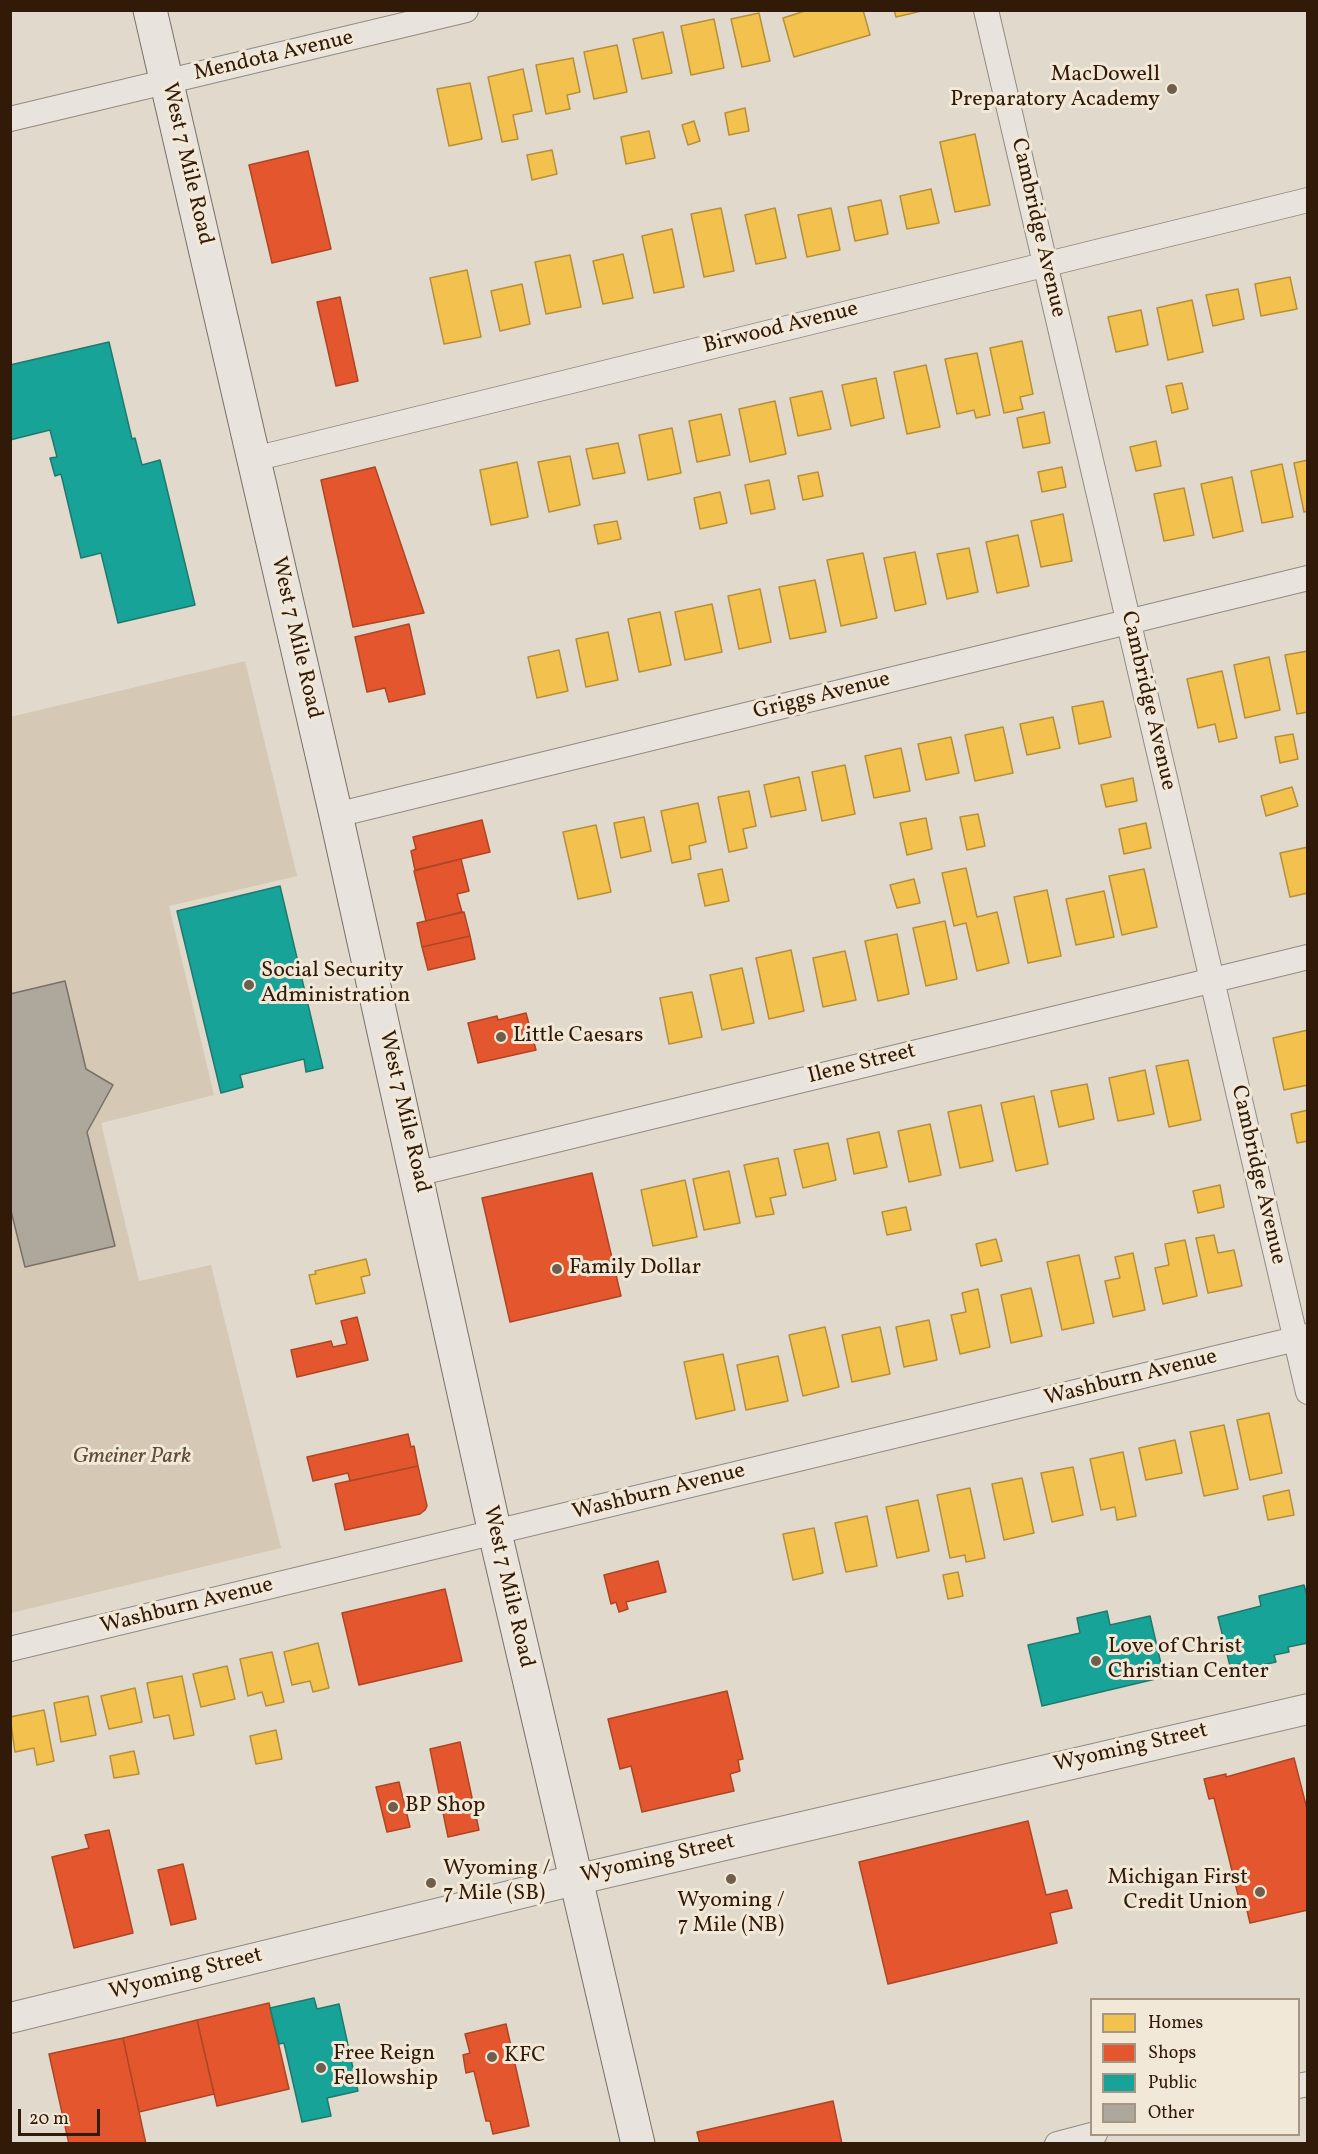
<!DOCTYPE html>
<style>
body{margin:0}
#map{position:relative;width:1318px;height:2154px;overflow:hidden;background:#e1d9cb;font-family:Vollkorn,serif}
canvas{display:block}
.frame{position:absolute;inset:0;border:12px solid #311b08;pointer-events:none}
.legend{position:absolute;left:1090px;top:1998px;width:210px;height:138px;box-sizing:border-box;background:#f2e8d7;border:2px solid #a59684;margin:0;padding:8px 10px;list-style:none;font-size:18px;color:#311b08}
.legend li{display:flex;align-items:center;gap:12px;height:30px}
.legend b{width:30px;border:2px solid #a59684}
.scale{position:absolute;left:18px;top:2109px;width:82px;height:27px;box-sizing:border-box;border:3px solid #311b08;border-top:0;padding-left:8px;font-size:18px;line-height:21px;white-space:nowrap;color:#311b08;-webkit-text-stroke:4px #f2e8d7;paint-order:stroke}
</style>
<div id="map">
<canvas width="1318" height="2154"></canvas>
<div class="frame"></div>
<ul class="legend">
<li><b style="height:16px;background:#f2c14e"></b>Homes</li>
<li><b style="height:16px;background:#e4572e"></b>Shops</li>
<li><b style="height:16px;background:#17a398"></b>Public</li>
<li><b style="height:16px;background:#aea79c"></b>Other</li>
</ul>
<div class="scale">20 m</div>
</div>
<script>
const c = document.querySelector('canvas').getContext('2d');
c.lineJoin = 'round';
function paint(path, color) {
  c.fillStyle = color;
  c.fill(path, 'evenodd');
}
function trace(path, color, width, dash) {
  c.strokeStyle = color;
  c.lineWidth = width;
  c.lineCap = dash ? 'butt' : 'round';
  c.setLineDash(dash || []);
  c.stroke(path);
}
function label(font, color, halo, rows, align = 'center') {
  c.font = font + ' Vollkorn,serif';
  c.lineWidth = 6;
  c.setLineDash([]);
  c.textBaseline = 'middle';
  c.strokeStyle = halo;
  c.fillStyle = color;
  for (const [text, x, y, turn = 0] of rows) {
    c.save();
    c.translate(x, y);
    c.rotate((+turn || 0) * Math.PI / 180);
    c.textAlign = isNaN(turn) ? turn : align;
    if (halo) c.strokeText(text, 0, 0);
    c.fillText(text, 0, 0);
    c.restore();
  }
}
paint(new Path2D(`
 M 245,661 L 297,876 L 169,906 L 214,1095 L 101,1123 L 139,1281 L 211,1265 L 281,1548 L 11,1613 L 10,717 Z`), '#d5c8b4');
const homes = new Path2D(`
 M 808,10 L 863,10 L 870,35 L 794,57 L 783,18 Z
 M 894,10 L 926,10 L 896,17 Z
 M 759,13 L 770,61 L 742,67 L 731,19 Z
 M 714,19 L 724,68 L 691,75 L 681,26 Z
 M 663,32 L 672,73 L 642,79 L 633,39 Z
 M 617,45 L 627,92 L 594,99 L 584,52 Z
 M 573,58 L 580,92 L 567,95 L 570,109 L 546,114 L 536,65 Z
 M 523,69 L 532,111 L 513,115 L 518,139 L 502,142 L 488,77 Z
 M 470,83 L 482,139 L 449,146 L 437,89 Z
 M 745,108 L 749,131 L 729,135 L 725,113 Z
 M 694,121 L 700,141 L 688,145 L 682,125 Z
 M 649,131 L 655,158 L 626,164 L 621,137 Z
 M 975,134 L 990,205 L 955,212 L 940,142 Z
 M 552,150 L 557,174 L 532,180 L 527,155 Z
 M 931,189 L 939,223 L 907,229 L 900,196 Z
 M 881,200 L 888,234 L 855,241 L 848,207 Z
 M 721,208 L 734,271 L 704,277 L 691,214 Z
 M 775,208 L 786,258 L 756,264 L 745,215 Z
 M 831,208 L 840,250 L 807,257 L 798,215 Z
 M 672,229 L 684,287 L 654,293 L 642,236 Z
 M 623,254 L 633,298 L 603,304 L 593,261 Z
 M 570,255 L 581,307 L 546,314 L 535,262 Z
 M 467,270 L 481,337 L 444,344 L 430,278 Z
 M 1290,277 L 1297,309 L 1261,316 L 1255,284 Z
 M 522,284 L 530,324 L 500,331 L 491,291 Z
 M 1238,289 L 1244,319 L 1213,326 L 1206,295 Z
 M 1192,300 L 1203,352 L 1168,360 L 1157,308 Z
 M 1141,310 L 1148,345 L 1116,352 L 1108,317 Z
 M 1022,341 L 1033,394 L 1020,397 L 1023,409 L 1004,413 L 990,348 Z
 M 977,353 L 990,415 L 976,418 L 974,410 L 957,414 L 945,359 Z
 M 926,365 L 940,427 L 907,434 L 894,372 Z
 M 876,378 L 884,418 L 851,426 L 842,385 Z
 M 1182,383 L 1188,409 L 1172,413 L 1166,386 Z
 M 822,391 L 831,429 L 798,436 L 790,398 Z
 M 775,401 L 786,454 L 750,462 L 739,409 Z
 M 1044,412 L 1050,443 L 1023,448 L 1017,418 Z
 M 721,414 L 730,455 L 697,462 L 689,421 Z
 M 672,428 L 681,473 L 648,480 L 639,435 Z
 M 1156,441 L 1161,466 L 1136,471 L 1130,447 Z
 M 618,443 L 625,473 L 593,479 L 586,449 Z
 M 570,456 L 580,505 L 549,512 L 538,462 Z
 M 1308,460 L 1308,511 L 1304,512 L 1294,463 Z
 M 517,462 L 528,517 L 491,525 L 480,470 Z
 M 1282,464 L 1293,517 L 1262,523 L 1251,471 Z
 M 1062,467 L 1066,487 L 1042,492 L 1038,472 Z
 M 818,472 L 823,496 L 803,500 L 798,476 Z
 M 1232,477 L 1243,531 L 1213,538 L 1201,484 Z
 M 769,480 L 775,509 L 751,514 L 745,485 Z
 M 1184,488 L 1194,535 L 1164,541 L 1154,494 Z
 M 720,492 L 727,523 L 700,529 L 694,498 Z
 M 1063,514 L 1072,561 L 1041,567 L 1031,521 Z
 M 617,521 L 621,539 L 598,544 L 594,525 Z
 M 1018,535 L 1029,586 L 997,593 L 986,542 Z
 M 969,548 L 978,592 L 947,599 L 937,554 Z
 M 915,552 L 926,604 L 895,611 L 884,558 Z
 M 863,553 L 877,618 L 841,626 L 827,560 Z
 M 815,580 L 826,632 L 790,639 L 779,587 Z
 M 760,589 L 771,642 L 739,649 L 728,596 Z
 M 712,604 L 722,652 L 685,660 L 675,612 Z
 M 660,612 L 671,665 L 639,672 L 628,619 Z
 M 608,632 L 618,680 L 586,687 L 576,639 Z
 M 559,650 L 568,691 L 537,698 L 528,657 Z
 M 1308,651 L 1308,712 L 1297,714 L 1285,655 Z
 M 1269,657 L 1280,710 L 1245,718 L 1234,665 Z
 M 1222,671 L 1237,738 L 1219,742 L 1215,724 L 1198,728 L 1187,679 Z
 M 1103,701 L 1111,737 L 1079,744 L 1072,707 Z
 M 1053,717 L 1060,748 L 1027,755 L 1020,724 Z
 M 1003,727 L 1013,773 L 975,781 L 965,735 Z
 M 1293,734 L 1298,759 L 1280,763 L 1275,737 Z
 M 951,737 L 959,773 L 926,780 L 918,744 Z
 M 901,748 L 910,791 L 874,798 L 865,756 Z
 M 845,765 L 855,814 L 822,821 L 812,772 Z
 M 799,777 L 806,810 L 771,817 L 764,785 Z
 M 1133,778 L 1137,801 L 1106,807 L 1101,785 Z
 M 1292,787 L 1298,806 L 1266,816 L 1261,796 Z
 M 749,791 L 756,826 L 743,829 L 747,848 L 729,852 L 718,797 Z
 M 698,803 L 706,842 L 689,846 L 691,859 L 672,863 L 661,811 Z
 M 978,814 L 985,846 L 967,850 L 960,817 Z
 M 644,817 L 651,851 L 621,858 L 614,823 Z
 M 926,818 L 932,849 L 907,855 L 900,823 Z
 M 1146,823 L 1151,848 L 1124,854 L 1119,829 Z
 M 596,825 L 611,892 L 578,899 L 563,832 Z
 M 1308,847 L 1308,893 L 1290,897 L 1280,853 Z
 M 966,868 L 977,917 L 997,912 L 1009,963 L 977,971 L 966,923 L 954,926 L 942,873 Z
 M 722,869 L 729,901 L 705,906 L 698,874 Z
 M 1144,869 L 1157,927 L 1122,935 L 1109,876 Z
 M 914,879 L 920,903 L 897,908 L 890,885 Z
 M 1047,890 L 1061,956 L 1028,963 L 1014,897 Z
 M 1104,891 L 1114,937 L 1076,945 L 1066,899 Z
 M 945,921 L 957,979 L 926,986 L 913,928 Z
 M 897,934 L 909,994 L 878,1001 L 865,941 Z
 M 791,950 L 804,1011 L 769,1019 L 756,958 Z
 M 845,951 L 856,1000 L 823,1007 L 813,958 Z
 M 742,968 L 754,1023 L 722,1030 L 710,975 Z
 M 692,992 L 702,1037 L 669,1044 L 660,998 Z
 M 1308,1030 L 1308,1085 L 1284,1090 L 1273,1038 Z
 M 1188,1060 L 1201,1120 L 1169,1127 L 1156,1066 Z
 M 1145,1070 L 1154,1114 L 1118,1121 L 1109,1078 Z
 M 1087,1084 L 1094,1119 L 1059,1127 L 1051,1091 Z
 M 1034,1096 L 1048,1164 L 1016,1171 L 1001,1103 Z
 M 981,1105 L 993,1161 L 960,1168 L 948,1112 Z
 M 1308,1110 L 1308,1141 L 1297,1143 L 1291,1114 Z
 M 930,1124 L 941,1175 L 909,1182 L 898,1131 Z
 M 879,1132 L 887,1167 L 854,1174 L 847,1139 Z
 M 828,1143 L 836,1180 L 803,1188 L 794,1150 Z
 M 778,1158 L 786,1195 L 770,1198 L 774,1214 L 756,1217 L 744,1165 Z
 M 729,1171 L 740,1223 L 704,1230 L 693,1179 Z
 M 685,1180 L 697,1237 L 653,1246 L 641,1190 Z
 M 1220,1185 L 1224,1207 L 1198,1213 L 1193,1191 Z
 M 906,1207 L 911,1230 L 887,1235 L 882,1212 Z
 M 1214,1235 L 1218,1253 L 1234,1250 L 1242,1286 L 1208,1293 L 1196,1238 Z
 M 996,1239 L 1002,1261 L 981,1266 L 976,1244 Z
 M 1185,1240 L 1197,1296 L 1163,1304 L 1155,1268 L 1169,1265 L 1165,1244 Z
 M 1133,1253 L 1145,1310 L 1113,1317 L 1105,1281 L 1120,1278 L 1115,1257 Z
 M 1079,1255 L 1094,1323 L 1062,1330 L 1047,1262 Z
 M 366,1259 L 370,1275 L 361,1277 L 365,1293 L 316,1304 L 309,1275 L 316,1274 L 315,1271 Z
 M 1031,1288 L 1042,1336 L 1011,1343 L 1001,1295 Z
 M 978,1289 L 990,1347 L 960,1354 L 951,1315 L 966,1312 L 962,1293 Z
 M 929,1320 L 937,1360 L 904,1367 L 896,1327 Z
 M 825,1327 L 839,1387 L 803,1396 L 789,1335 Z
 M 880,1327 L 890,1374 L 852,1382 L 842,1335 Z
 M 723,1354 L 735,1410 L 696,1419 L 684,1362 Z
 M 778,1356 L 788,1401 L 746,1410 L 737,1365 Z
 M 1269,1413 L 1282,1473 L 1250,1480 L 1237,1420 Z
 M 1224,1425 L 1238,1489 L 1204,1496 L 1190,1432 Z
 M 1175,1440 L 1182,1473 L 1146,1480 L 1139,1448 Z
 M 1123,1452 L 1136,1516 L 1117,1520 L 1115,1507 L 1101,1510 L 1090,1459 Z
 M 1073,1467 L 1083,1515 L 1052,1522 L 1041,1473 Z
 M 1022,1478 L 1034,1533 L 1004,1540 L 992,1484 Z
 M 970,1488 L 985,1558 L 966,1562 L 965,1555 L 950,1558 L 937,1495 Z
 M 1289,1490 L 1294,1515 L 1268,1520 L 1263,1496 Z
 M 918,1500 L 929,1551 L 897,1558 L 886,1507 Z
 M 867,1516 L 877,1566 L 846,1572 L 835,1523 Z
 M 814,1528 L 823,1573 L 793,1580 L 783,1534 Z
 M 958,1572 L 963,1596 L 948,1599 L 943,1575 Z
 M 318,1643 L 329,1688 L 313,1692 L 310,1681 L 292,1685 L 284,1652 Z
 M 272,1652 L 284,1702 L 266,1706 L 262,1692 L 248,1696 L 240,1659 Z
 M 227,1666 L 235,1699 L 201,1707 L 193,1674 Z
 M 182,1676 L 194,1735 L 174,1739 L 169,1715 L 154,1718 L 147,1683 Z
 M 135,1688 L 142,1722 L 109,1729 L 101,1696 Z
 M 88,1696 L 96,1735 L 61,1742 L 54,1703 Z
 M 44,1710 L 54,1761 L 37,1765 L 34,1748 L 15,1752 L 10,1717 Z
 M 276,1730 L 282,1759 L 256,1764 L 250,1736 Z
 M 134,1751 L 139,1774 L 114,1778 L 110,1756 Z`);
paint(homes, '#f2c14e');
trace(homes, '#b88f39', 1.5);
const shops = new Path2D(`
 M 308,151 L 331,249 L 272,263 L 249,165 Z
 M 340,297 L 358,381 L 336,386 L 317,302 Z
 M 375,467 L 424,613 L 353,627 L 321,480 Z
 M 409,624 L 425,694 L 389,702 L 385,688 L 367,692 L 355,637 Z
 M 482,820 L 490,852 L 415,870 L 411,851 L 416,849 L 413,837 Z
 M 461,859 L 469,891 L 457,894 L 462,912 L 426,921 L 414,871 Z
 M 464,912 L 470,936 L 422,947 L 417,923 Z
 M 470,936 L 475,959 L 428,970 L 422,947 Z
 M 526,1013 L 536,1050 L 478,1063 L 468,1023 L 497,1016 L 498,1020 Z
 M 592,1173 L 621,1296 L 510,1322 L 482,1198 Z
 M 357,1317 L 368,1360 L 297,1377 L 291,1350 L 331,1341 L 333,1347 L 347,1344 L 341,1321 Z
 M 408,1434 L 411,1447 L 414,1446 L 418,1466 L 350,1481 L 348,1473 L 313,1481 L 307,1457 Z
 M 418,1466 L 427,1506 L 425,1510 L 420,1514 L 345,1530 L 335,1484 Z
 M 658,1561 L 666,1592 L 626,1602 L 628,1609 L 619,1612 L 616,1602 L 611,1604 L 604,1575 Z
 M 445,1589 L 462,1661 L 359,1685 L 342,1613 Z
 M 727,1691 L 743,1759 L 738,1760 L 740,1771 L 730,1774 L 734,1791 L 642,1812 L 631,1766 L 620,1769 L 608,1719 Z
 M 460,1742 L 479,1830 L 448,1837 L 430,1749 Z
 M 1294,1758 L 1308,1813 L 1308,1910 L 1250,1923 L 1245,1902 L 1240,1903 L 1214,1798 L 1209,1799 L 1204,1779 L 1226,1774 L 1226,1777 Z
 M 399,1782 L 410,1827 L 387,1832 L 376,1787 Z
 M 1028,1821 L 1046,1895 L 1067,1890 L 1072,1908 L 1050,1913 L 1057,1943 L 888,1984 L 859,1862 Z
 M 109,1830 L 133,1933 L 74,1948 L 52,1857 L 89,1848 L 85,1835 Z
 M 183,1864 L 196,1919 L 171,1925 L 158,1870 Z
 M 269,2003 L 289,2089 L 217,2106 L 197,2020 Z
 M 197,2020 L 214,2094 L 139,2112 L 123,2038 Z
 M 506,2024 L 529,2126 L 493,2134 L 490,2121 L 486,2121 L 474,2071 L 466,2073 L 463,2055 L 470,2053 L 465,2034 Z
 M 123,2038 L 146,2144 L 69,2144 L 49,2054 Z
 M 833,2101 L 842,2144 L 700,2144 L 697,2132 Z`);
paint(shops, '#e4572e');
trace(shops, '#ae4523', 1.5);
const public = new Path2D(`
 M 109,342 L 132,439 L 135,438 L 142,465 L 160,460 L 195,605 L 118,623 L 101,553 L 81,558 L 61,474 L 55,476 L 50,458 L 57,457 L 50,430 L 10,440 L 10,365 Z
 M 280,886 L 323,1068 L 306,1072 L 304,1059 L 240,1075 L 243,1087 L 221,1093 L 177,911 Z
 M 1304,1585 L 1308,1599 L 1308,1643 L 1288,1647 L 1289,1652 L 1274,1655 L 1276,1662 L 1245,1669 L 1243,1663 L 1230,1666 L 1218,1617 L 1261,1606 L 1259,1596 Z
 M 1107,1611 L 1110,1625 L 1150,1616 L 1164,1677 L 1042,1706 L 1028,1645 L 1080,1633 L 1077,1618 Z
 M 314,1998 L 317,2009 L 339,2004 L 358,2091 L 327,2098 L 331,2116 L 302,2122 L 284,2043 L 279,2044 L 270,2008 Z`);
paint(public, '#17a398');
trace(public, '#1f7a6d', 1.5);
const building = new Path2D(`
 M 65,981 L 86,1069 L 113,1085 L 87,1132 L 115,1246 L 25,1267 L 10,1207 L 10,994 Z`);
paint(building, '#aea79c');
trace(building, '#797167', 1.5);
const minor = new Path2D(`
 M 986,10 L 1308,1392
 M 10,119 L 466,10
 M 254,459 L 1308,200
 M 336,815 L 1308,578
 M 416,1174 L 1308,957
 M 10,1649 L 1308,1336
 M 1298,2086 L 1308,2084
 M 1057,2144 L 1095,2134`);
const tertiary = new Path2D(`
 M 10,2018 L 575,1880 L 1308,1709`);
const secondary = new Path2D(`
 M 150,10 L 336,815 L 495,1533 L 638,2144`);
trace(minor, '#928b81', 26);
trace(tertiary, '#928b81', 32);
trace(secondary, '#797167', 35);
trace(minor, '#e8e4dd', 24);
trace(tertiary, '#e8e4dd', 30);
trace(secondary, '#e8e4dd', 33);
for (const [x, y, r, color] of [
 [1172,89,6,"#6f5e4c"],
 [249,985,6,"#6f5e4c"],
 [501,1037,6,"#6f5e4c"],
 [557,1269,6,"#6f5e4c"],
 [1096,1661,6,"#6f5e4c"],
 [393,1807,6,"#6f5e4c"],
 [731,1879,6,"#6f5e4c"],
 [431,1883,6,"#6f5e4c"],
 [1260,1892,6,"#6f5e4c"],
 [492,2057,6,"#6f5e4c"],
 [321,2068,6,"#6f5e4c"]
]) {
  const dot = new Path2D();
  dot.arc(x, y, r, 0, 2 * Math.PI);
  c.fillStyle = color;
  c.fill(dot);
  trace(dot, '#f2e8d7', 2);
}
label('22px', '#311b08', '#f2e8d7', [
 ["Mendota Avenue",274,57,-13],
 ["West 7 Mile Road",186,164,77],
 ["Cambridge Avenue",1037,228,77],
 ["Birwood Avenue",781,329,-14],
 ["West 7 Mile Road",295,638,77],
 ["Griggs Avenue",822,697,-14],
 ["Cambridge Avenue",1147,701,77],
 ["Ilene Street",862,1065,-14],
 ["West 7 Mile Road",403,1112,77],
 ["Cambridge Avenue",1257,1175,77],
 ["Washburn Avenue",1131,1379,-14],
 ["Washburn Avenue",659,1493,-14],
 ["West 7 Mile Road",507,1587,77],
 ["Washburn Avenue",187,1607,-14],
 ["Wyoming Street",1131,1749,-13],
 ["Wyoming Street",658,1860,-13],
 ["Wyoming Street",186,1975,-14]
]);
label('22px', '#311b08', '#f2e8d7', [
 ["MacDowell",1160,76,"right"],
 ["Preparatory Academy",1160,101,"right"],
 ["Social Security",261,972],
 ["Administration",261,997],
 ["Little Caesars",513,1037],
 ["Family Dollar",569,1269],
 ["Love of Christ",1108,1648],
 ["Christian Center",1108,1673],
 ["BP Shop",405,1807],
 ["Wyoming /",443,1870],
 ["7 Mile (SB)",443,1895],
 ["Michigan First",1248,1879,"right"],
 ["Credit Union",1248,1904,"right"],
 ["Wyoming /",731,1902,"center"],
 ["7 Mile (NB)",731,1927,"center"],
 ["Free Reign",333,2055],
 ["Fellowship",333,2080],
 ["KFC",504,2057]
], 'left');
label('italic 22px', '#5f4b36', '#f2e8d7', [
 ["Gmeiner Park",132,1458]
]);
</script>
